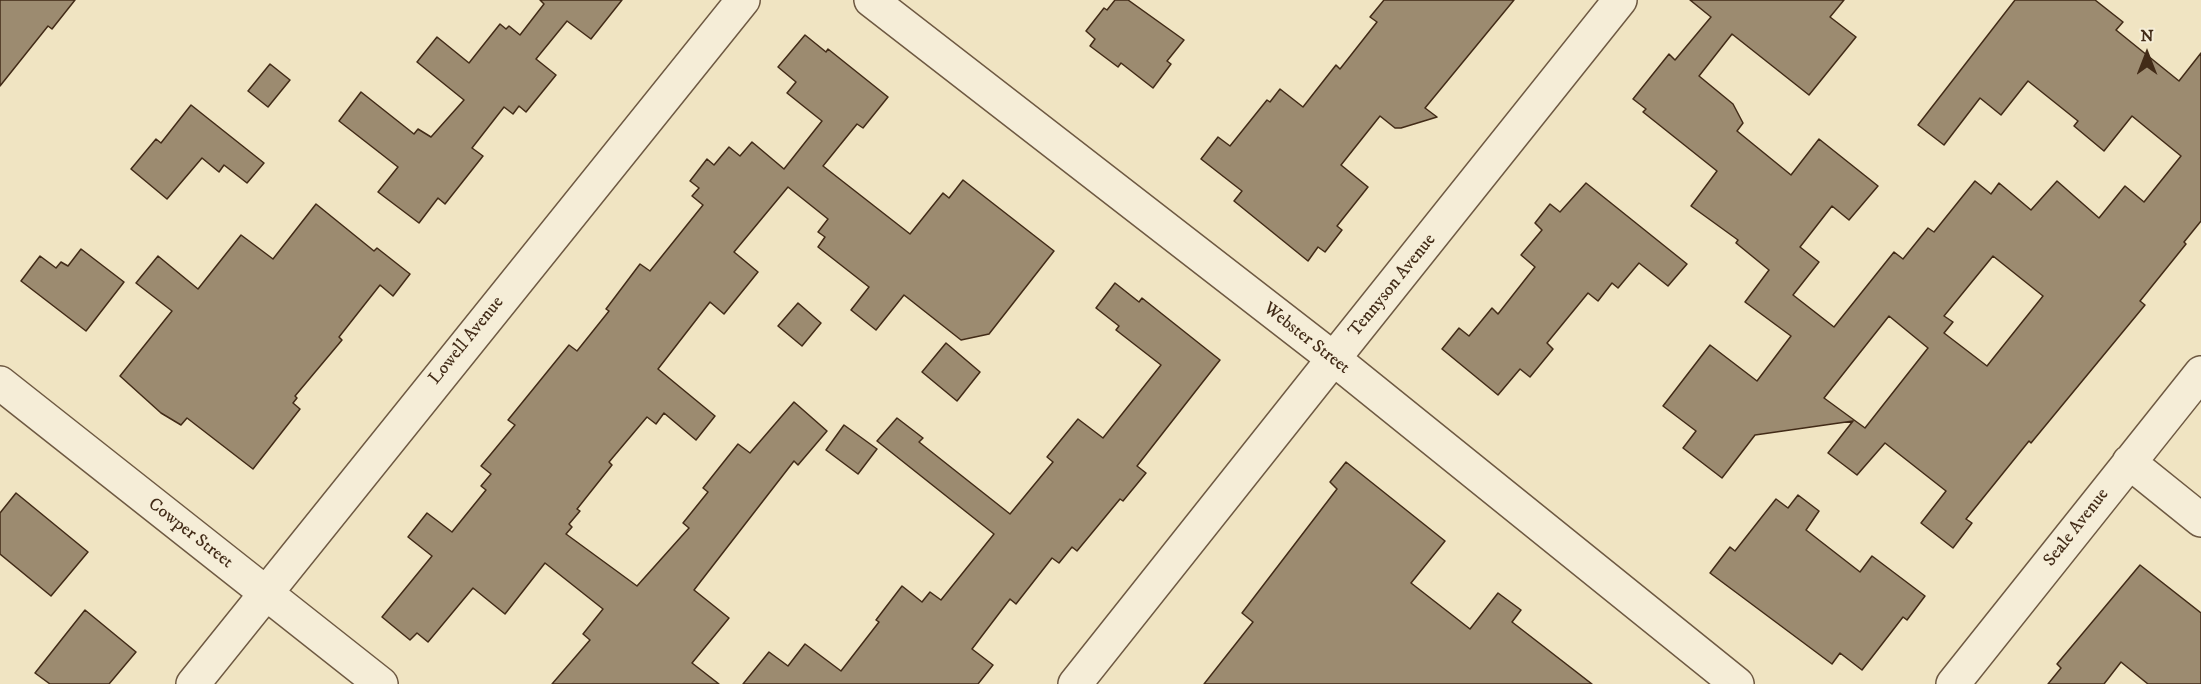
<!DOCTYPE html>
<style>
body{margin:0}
#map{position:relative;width:2201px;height:684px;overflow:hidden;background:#f0e4c2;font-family:"IM FELL DW Pica",serif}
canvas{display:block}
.north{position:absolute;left:2117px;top:24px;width:60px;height:60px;-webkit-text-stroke:4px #f5edd7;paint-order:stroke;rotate:0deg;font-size:16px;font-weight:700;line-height:24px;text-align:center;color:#422b17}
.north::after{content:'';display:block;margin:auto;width:21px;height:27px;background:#422b17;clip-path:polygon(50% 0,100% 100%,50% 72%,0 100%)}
</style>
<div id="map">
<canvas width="2201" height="684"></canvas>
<div class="north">N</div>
</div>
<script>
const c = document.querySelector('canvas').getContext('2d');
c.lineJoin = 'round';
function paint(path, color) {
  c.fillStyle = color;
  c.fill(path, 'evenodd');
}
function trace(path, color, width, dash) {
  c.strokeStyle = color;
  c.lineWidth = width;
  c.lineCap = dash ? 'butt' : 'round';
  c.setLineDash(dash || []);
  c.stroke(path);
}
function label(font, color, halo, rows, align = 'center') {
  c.font = font + ' "IM FELL DW Pica",serif';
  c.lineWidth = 6;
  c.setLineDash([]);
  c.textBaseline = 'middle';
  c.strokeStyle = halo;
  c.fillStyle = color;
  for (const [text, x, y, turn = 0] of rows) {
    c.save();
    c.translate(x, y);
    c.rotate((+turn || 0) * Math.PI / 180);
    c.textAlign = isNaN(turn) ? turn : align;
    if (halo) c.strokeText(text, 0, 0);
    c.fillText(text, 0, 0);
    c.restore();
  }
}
const building = new Path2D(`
 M 0,0 L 75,0 L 52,29 L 48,26 L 0,86 Z
 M 540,0 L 622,0 L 591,39 L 567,21 L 536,59 L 556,75 L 526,112 L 519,106 L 513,114 L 504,107 L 472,148 L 483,156 L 445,204 L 438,198 L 419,223 L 378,192 L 398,167 L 339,121 L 361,92 L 414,134 L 418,129 L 431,137 L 464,100 L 417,62 L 437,37 L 469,63 L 500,24 L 506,29 L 509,26 L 520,35 L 544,4 Z
 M 1115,0 L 1128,0 L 1184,40 L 1167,61 L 1171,64 L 1153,88 L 1121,63 L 1118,67 L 1090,46 L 1095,39 L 1086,31 L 1104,8 L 1107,10 Z
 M 1384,0 L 1514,0 L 1425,108 L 1437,117 L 1401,128 L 1395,128 L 1380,116 L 1341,165 L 1368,187 L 1337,226 L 1342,230 L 1325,252 L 1318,247 L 1308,261 L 1234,201 L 1242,191 L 1201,159 L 1218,137 L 1230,146 L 1267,100 L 1270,102 L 1280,89 L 1303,107 L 1336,65 L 1340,69 L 1377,22 L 1370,17 Z
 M 1690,0 L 1844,0 L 1830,17 L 1856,37 L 1809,95 L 1732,34 L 1699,76 L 1733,104 L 1743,123 L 1737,131 L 1791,175 L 1819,139 L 1878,186 L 1849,220 L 1832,206 L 1800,247 L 1819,262 L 1793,295 L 1834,327 L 1894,252 L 1903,259 L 1928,228 L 1934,232 L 1975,181 L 1991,194 L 1999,183 L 2031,210 L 2057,181 L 2099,218 L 2125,186 L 2144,202 L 2181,156 L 2132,116 L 2104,151 L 2074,126 L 2078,121 L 2028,81 L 2001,115 L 1980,98 L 1944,145 L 1918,125 L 2015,0 L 2095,0 L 2123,22 L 2116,30 L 2179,81 L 2201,53 L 2201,221 L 2184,242 L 2186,244 L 2140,301 L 2145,305 L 2031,443 L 2029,441 L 1966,519 L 1972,523 L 1953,548 L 1921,523 L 1946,491 L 1885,443 L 1857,475 L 1828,453 L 1853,421 L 1755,435 L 1722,478 L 1683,448 L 1696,431 L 1663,406 L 1710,345 L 1757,381 L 1791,336 L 1745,302 L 1769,270 L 1736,243 L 1738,240 L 1691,206 L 1717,171 L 1643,112 L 1646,109 L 1633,99 L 1669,54 L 1675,60 L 1711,17 ZM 1993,256 L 2043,296 L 1987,366 L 1944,333 L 1953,322 L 1944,316 ZM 1889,316 L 1928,348 L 1865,428 L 1824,398 Z
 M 805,35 L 826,52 L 828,49 L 888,97 L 863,128 L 857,124 L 823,166 L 910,234 L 943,193 L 949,198 L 963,180 L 1054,251 L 989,334 L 961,340 L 904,295 L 876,330 L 851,310 L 869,287 L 818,247 L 825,237 L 818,232 L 828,219 L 788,187 L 734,252 L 758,272 L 724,314 L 710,302 L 658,369 L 715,416 L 696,440 L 664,413 L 656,424 L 647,417 L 609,462 L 612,465 L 577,509 L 580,511 L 569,524 L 572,527 L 566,534 L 637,586 L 689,528 L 683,523 L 708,492 L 703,488 L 738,444 L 750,453 L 794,402 L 827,431 L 798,465 L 794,461 L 694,590 L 729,618 L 692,663 L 719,684 L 552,684 L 590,640 L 583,634 L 603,609 L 545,563 L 505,614 L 473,588 L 428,642 L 417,633 L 410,640 L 382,617 L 432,556 L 408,537 L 427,513 L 452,532 L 486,490 L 481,486 L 491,474 L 481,466 L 515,425 L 508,420 L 569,345 L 577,351 L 609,311 L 606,309 L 640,264 L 650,271 L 703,205 L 692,196 L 699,188 L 690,181 L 707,159 L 714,165 L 729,147 L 740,156 L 752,142 L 784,169 L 822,121 L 787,93 L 796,82 L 778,67 Z
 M 270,64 L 290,80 L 268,107 L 248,91 Z
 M 191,105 L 264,163 L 247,183 L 224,165 L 219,172 L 202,158 L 167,199 L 131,169 L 156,139 L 161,143 Z
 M 1586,183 L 1687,264 L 1668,286 L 1639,263 L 1618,288 L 1612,283 L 1598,301 L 1588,293 L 1547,343 L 1553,349 L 1530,377 L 1520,369 L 1498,395 L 1442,349 L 1459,328 L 1469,336 L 1492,308 L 1498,314 L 1535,267 L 1521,255 L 1542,230 L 1535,223 L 1550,204 L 1560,212 Z
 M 316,204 L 374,251 L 377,248 L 410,274 L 393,296 L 380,285 L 339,337 L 342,340 L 295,396 L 297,398 L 293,403 L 300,409 L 253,469 L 187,418 L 181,425 L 161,413 L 120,376 L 172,311 L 136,283 L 158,256 L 198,289 L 241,235 L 273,259 Z
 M 81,249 L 124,282 L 86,331 L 21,281 L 40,256 L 56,268 L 61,262 L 68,266 Z
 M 1115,283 L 1139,302 L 1142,298 L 1220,360 L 1137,466 L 1146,473 L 1123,501 L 1120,499 L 1077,551 L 1072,547 L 1059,563 L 1052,558 L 1016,604 L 1010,599 L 972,649 L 993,665 L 978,684 L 743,684 L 769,652 L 788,666 L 805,644 L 841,671 L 879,622 L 876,620 L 902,586 L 922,602 L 930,592 L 941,600 L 994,534 L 877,441 L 897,418 L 923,438 L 919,442 L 1010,514 L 1053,462 L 1047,457 L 1078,419 L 1103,438 L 1161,365 L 1116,330 L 1119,326 L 1096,308 Z
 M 798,303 L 821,323 L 802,346 L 778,326 Z
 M 946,343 L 980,372 L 957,401 L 922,372 Z
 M 844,425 L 877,449 L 858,474 L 826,450 Z
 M 1346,462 L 1445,541 L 1411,583 L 1470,629 L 1498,593 L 1521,610 L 1512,622 L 1592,684 L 1204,684 L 1253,622 L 1242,613 L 1337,489 L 1330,482 Z
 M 16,493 L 88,552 L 51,596 L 0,554 L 0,513 Z
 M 1798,495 L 1819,511 L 1806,530 L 1860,572 L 1872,556 L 1925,596 L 1907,620 L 1903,617 L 1862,670 L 1840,653 L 1832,664 L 1710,573 L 1730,547 L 1735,551 L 1776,499 L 1788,508 Z
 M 2140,565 L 2201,613 L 2201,684 L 2148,684 L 2121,662 L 2104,684 L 2048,684 L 2061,668 L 2057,664 Z
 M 85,610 L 136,652 L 109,684 L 50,684 L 35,673 Z`);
paint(building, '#9c8b70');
trace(building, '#422b17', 1.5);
const minor = new Path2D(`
 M 871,0 L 1334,359 L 1737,684
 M 0,383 L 381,684
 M 2129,462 L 2201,520
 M 193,684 L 743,0
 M 1075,684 C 1255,455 1439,228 1620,0
 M 1953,684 L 2201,373`);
trace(minor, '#6e5942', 36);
trace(minor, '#f5edd7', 33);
label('18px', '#422b17', '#f5edd7', [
 ["Tennyson Avenue",1393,286,-51],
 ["Webster Street",1306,339,38],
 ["Lowell Avenue",467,341,-51],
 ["Seale Avenue",2077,528,-52],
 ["Cowper Street",190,534,38]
]);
</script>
